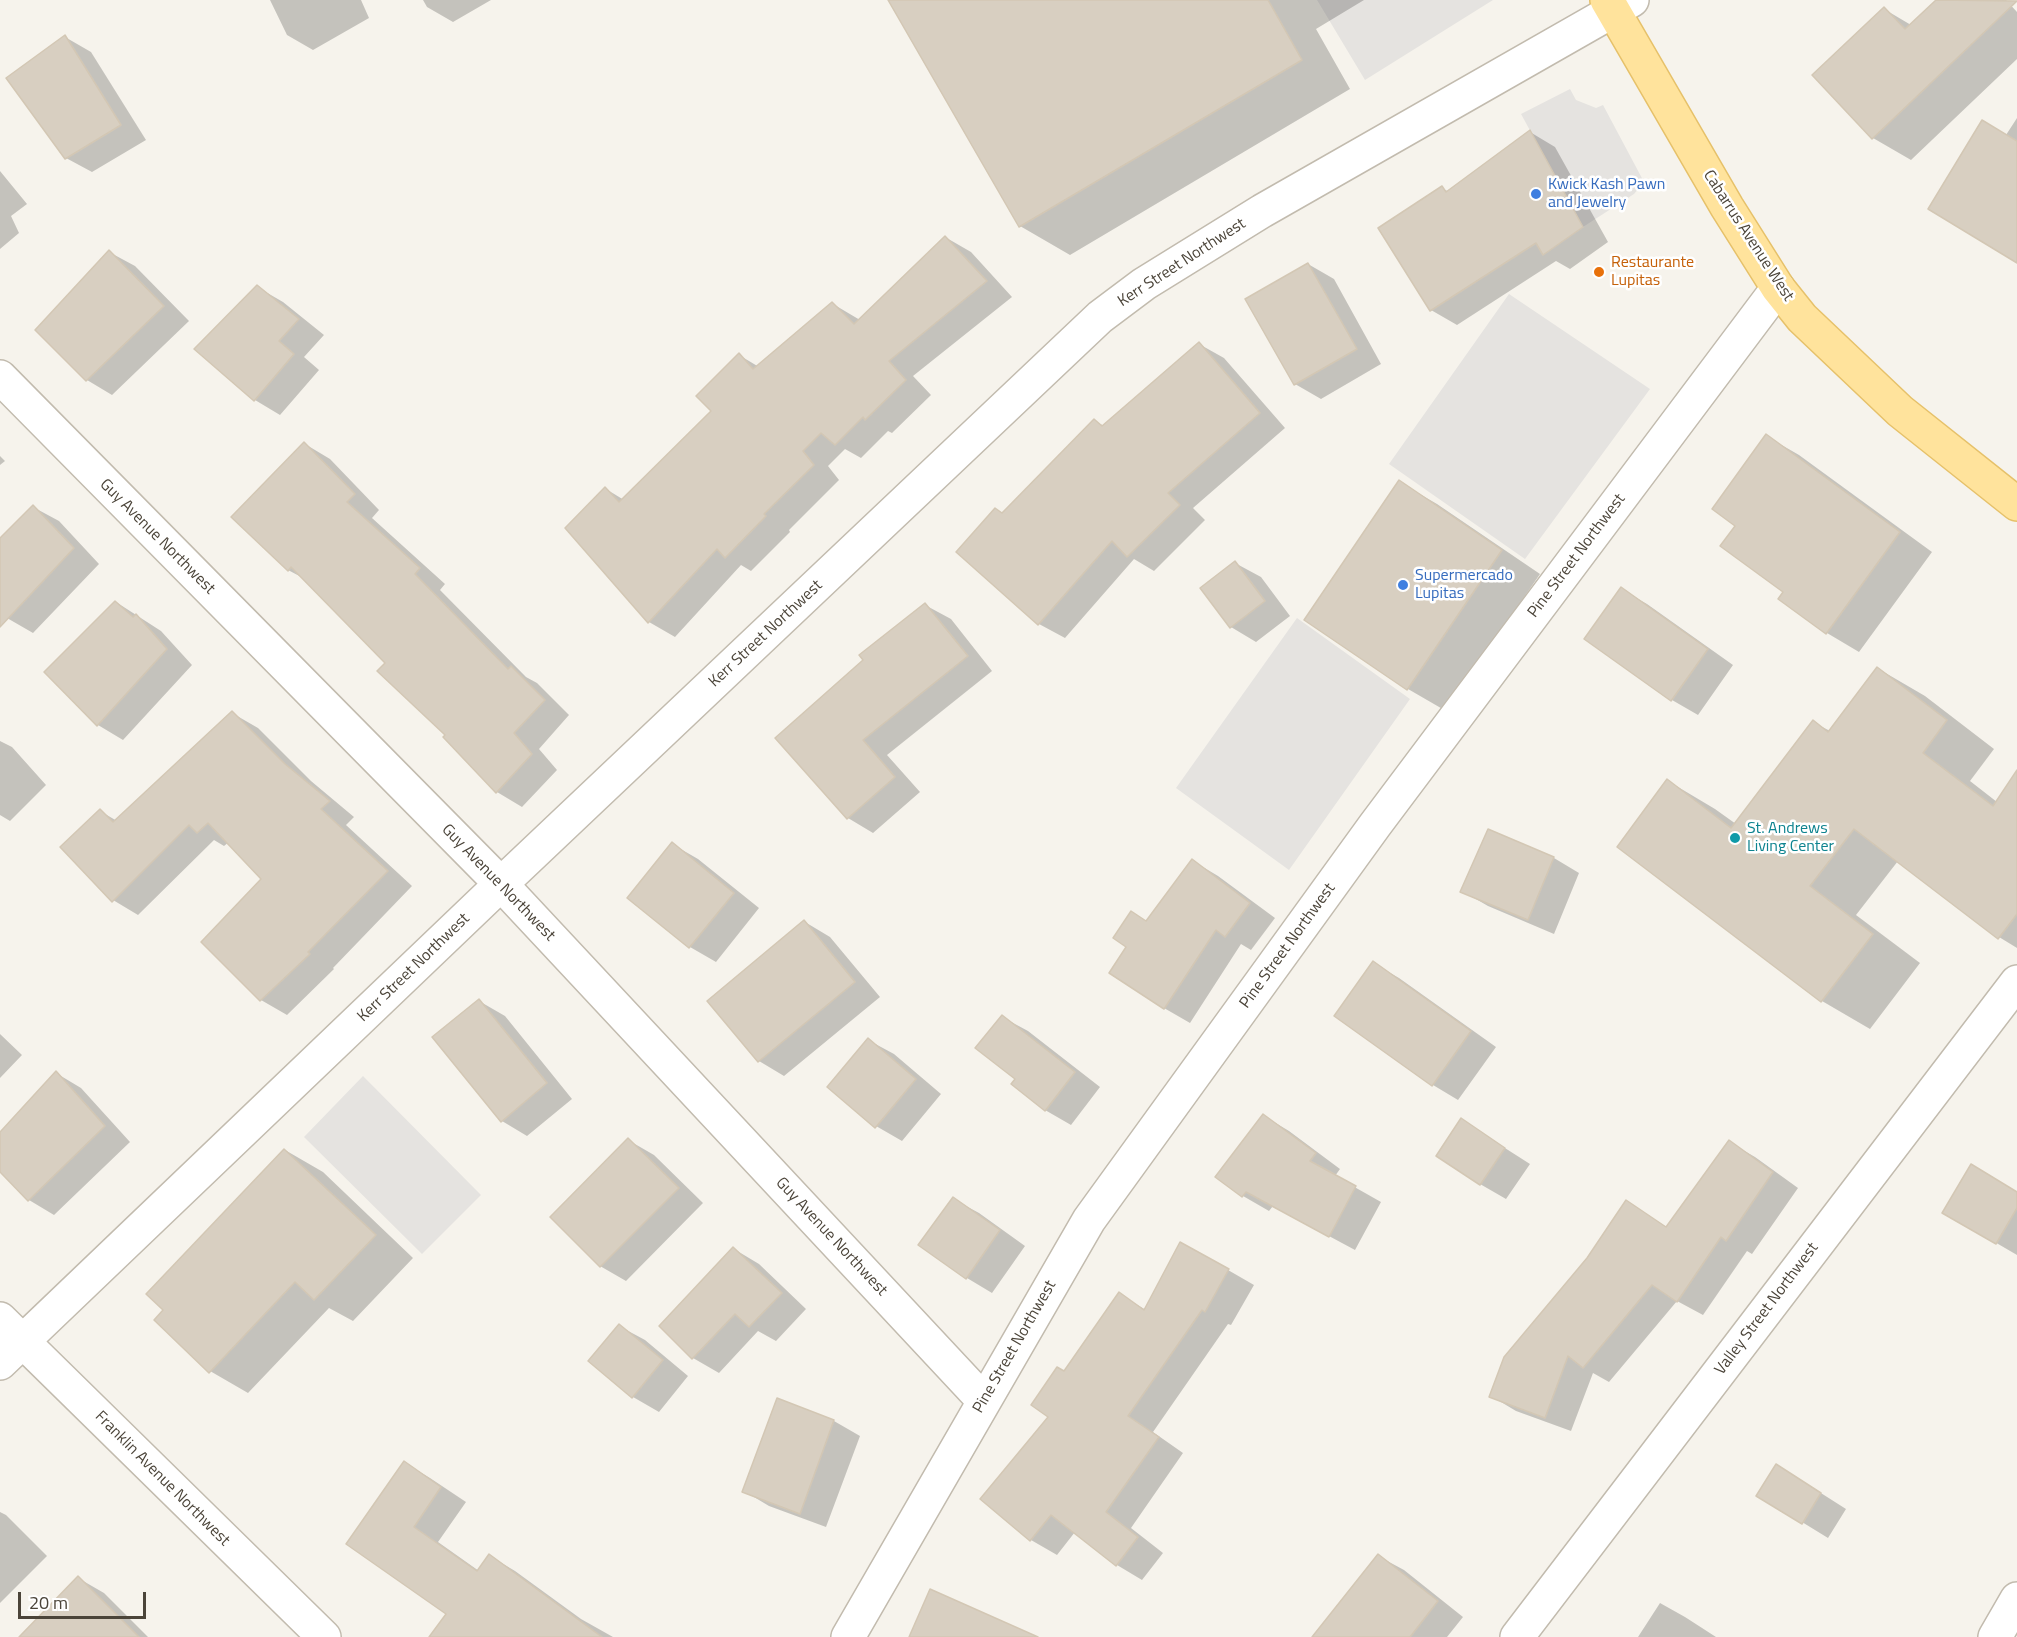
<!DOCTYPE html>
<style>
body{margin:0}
#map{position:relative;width:2017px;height:1637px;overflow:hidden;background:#f6f3ec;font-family:"Titillium Web",sans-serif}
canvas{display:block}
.scale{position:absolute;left:18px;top:1592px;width:128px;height:27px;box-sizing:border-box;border:3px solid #4b4439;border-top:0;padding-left:8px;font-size:18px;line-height:21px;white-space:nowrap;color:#4b4439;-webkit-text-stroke:4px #fff;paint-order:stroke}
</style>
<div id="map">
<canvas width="2017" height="1637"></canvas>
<div class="scale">20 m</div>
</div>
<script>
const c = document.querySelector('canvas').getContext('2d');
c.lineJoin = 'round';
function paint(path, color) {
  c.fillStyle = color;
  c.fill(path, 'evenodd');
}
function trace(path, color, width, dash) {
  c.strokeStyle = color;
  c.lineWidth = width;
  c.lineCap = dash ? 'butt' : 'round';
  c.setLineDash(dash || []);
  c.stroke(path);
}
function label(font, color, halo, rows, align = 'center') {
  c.font = font + ' "Titillium Web",sans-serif';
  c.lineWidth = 5;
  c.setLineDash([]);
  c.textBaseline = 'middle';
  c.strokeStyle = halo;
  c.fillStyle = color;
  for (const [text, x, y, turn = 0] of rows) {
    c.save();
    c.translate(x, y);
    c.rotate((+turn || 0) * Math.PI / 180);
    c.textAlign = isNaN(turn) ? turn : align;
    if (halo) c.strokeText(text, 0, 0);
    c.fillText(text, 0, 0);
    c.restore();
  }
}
paint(new Path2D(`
 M 1317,0 L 1493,0 L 1365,80 Z
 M 1570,89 L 1576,100 L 1596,108 L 1603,105 L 1644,182 L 1634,194 L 1583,227 L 1521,114 Z
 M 1509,294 L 1650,389 L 1525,559 L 1389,464 Z
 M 1297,618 L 1410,699 L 1289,870 L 1176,788 Z
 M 363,1076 L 481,1195 L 422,1254 L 304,1137 Z`), '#e5e3e0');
paint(new Path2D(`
 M 270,0 L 361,0 L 369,18 L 313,50 L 287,35 Z
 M 423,0 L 491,0 L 453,22 L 427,7 Z
 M 890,0 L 1364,0 L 1316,29 L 1350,89 L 1070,255 L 1020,226 Z
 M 1938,0 L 2006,0 L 2017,12 L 2017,59 L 1911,160 L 1873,138 L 1884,9 L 1911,25 Z
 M 65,37 L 91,52 L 146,140 L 92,172 L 66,158 Z
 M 2017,118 L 2017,261 L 2006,135 Z
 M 1530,132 L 1555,147 L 1608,242 L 1570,269 L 1556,261 L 1457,325 L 1431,310 L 1380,229 L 1442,188 L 1449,192 Z
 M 0,171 L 27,204 L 11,216 L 19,233 L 0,249 Z
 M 945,237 L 971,252 L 1012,297 L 913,376 L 931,395 L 892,433 L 888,431 L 861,458 L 845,449 L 828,466 L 839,480 L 789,530 L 790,532 L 751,571 L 741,565 L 675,637 L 649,622 L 567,528 L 606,489 L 624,500 L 713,411 L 739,355 L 759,367 L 833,304 L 860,320 Z
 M 109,252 L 135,266 L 189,321 L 112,395 L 87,380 Z
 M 1308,264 L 1334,279 L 1381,364 L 1321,399 L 1295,384 Z
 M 257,287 L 283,302 L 324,335 L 304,357 L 319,370 L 280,415 L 255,400 Z
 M 1199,344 L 1224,358 L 1285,428 L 1193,508 L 1205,520 L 1154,571 L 1134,559 L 1065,638 L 1039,624 L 1003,514 L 1095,421 L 1104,426 Z
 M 1766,436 L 1799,455 L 1932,552 L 1859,652 L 1827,633 L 1780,599 L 1786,591 L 1737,526 Z
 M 305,444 L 330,459 L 379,510 L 372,518 L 445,584 L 440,590 L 526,677 L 537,683 L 569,715 L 539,749 L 557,770 L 522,807 L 497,792 L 387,663 L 305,579 L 288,570 Z
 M 0,456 L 5,461 L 0,465 Z
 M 1399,482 L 1437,504 L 1540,574 L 1446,711 L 1408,689 L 1306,619 Z
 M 33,507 L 59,521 L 99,564 L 33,633 L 7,618 L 0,611 L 0,540 Z
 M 1235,563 L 1261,577 L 1290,616 L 1256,642 L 1231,627 Z
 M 1621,589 L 1647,604 L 1733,665 L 1698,715 L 1672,700 L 1586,639 Z
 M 116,602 L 161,631 L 192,665 L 123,740 L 98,725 Z
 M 925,605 L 951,619 L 992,671 L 887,755 L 920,792 L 873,833 L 848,818 L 778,738 Z
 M 1877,668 L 1925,696 L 1994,749 L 1970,781 L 1997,802 L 2017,773 L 2017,948 L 1999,937 L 1898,861 L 1856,915 L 1920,963 L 1870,1029 L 1822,1001 L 1619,846 L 1668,781 L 1715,809 L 1736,824 L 1813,722 L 1830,731 Z
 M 232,713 L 258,728 L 311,781 L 354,817 L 346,825 L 412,886 L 333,968 L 334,969 L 287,1015 L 261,1000 L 263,879 L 229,842 L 224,846 L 214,840 L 138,915 L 113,900 L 100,811 L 117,821 Z
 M 0,741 L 12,747 L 46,785 L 10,821 L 0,815 Z
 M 1488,831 L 1554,858 L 1579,873 L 1554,934 L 1488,906 L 1462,891 Z
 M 672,844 L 698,859 L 759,908 L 716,962 L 690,947 L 630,898 Z
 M 1193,861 L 1218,876 L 1275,918 L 1251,950 L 1241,944 L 1190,1023 L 1164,1008 L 1147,922 Z
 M 805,922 L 830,937 L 880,997 L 784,1076 L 759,1061 Z
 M 1373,963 L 1399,978 L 1496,1047 L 1458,1100 L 1433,1085 Z
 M 479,1001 L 505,1016 L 572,1099 L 527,1136 L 502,1121 Z
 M 1002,1017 L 1028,1031 L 1100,1087 L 1071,1125 L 1045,1110 L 1017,1079 Z
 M 0,1034 L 22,1055 L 0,1078 Z
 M 868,1040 L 894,1054 L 941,1094 L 902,1141 L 876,1126 Z
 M 56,1073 L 81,1088 L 130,1142 L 54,1215 L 29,1200 L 0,1170 L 0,1134 Z
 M 1264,1116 L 1289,1131 L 1340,1169 L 1335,1176 L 1381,1202 L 1355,1250 L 1273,1206 L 1269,1211 L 1243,1196 L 1217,1177 Z
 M 1461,1120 L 1530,1164 L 1506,1199 L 1480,1184 Z
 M 628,1140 L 654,1155 L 703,1203 L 626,1281 L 600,1266 Z
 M 1729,1142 L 1755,1157 L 1798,1188 L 1752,1254 L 1747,1251 L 1703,1315 L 1677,1301 L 1609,1382 L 1593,1373 L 1571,1431 L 1516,1411 L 1491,1396 L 1588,1259 L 1626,1202 L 1668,1228 Z
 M 285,1150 L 323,1172 L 413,1258 L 353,1321 L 329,1308 L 248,1393 L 210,1371 Z
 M 2017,1193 L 2017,1255 L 1945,1213 Z
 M 953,1199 L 979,1213 L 1025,1246 L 992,1293 L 967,1278 L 920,1245 Z
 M 734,1249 L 759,1264 L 806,1309 L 776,1341 L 758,1331 L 719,1373 L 693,1358 L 661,1326 Z
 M 1228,1270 L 1254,1285 L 1231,1325 L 1228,1324 L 1153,1432 L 1183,1453 L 1131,1528 L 1163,1553 L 1142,1580 L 1117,1565 L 1075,1532 L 1057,1555 L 1031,1540 L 982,1499 L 1050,1416 L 1064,1373 L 1119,1294 L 1146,1310 Z
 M 619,1326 L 645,1340 L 688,1376 L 659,1412 L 633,1397 L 590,1361 Z
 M 777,1400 L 834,1421 L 860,1436 L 826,1527 L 769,1506 L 744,1491 Z
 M 405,1463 L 430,1478 L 466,1502 L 438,1542 L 479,1571 L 490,1556 L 515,1571 L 581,1619 L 613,1637 L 430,1637 L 448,1613 L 348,1544 Z
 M 1802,1481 L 1846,1509 L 1828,1538 L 1758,1495 Z
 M 0,1512 L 6,1515 L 47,1556 L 0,1603 Z
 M 1378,1556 L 1404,1570 L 1463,1617 L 1447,1637 L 1314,1637 Z
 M 78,1578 L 104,1593 L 148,1637 L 23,1637 Z
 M 1660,1603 L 1685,1617 L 1716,1637 L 1638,1637 Z`), '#0003');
const building = new Path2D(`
 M 888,0 L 1268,0 L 1302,60 L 1019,227 Z
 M 1936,0 L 2017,1 L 1872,139 L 1812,75 L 1884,7 L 1905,29 Z
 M 65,35 L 121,125 L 65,159 L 6,78 Z
 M 1982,120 L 2017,141 L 2017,263 L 1928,209 Z
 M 1530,130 L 1583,227 L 1543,255 L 1536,243 L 1430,311 L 1378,228 L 1442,186 L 1446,192 Z
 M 945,236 L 987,281 L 889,361 L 906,380 L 865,420 L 863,417 L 835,445 L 821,433 L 803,451 L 814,465 L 764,514 L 766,516 L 725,558 L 717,549 L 648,623 L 565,528 L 605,487 L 619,502 L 711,411 L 696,396 L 739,353 L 753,369 L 832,302 L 854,324 Z
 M 109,250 L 164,306 L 86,381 L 35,330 Z
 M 1308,263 L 1357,349 L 1294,385 L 1245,299 Z
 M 257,285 L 299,319 L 279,341 L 294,354 L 254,401 L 194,349 Z
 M 1199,342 L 1260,413 L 1168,493 L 1180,505 L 1127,557 L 1112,541 L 1038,625 L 956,552 L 995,508 L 1002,513 L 1094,419 L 1102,426 Z
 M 1766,434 L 1900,532 L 1826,634 L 1778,599 L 1783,592 L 1720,546 L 1735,526 L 1712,509 Z
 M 304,442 L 355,494 L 347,502 L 420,568 L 415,574 L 508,669 L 511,666 L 545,700 L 514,733 L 532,754 L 496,793 L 443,737 L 445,735 L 377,671 L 385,663 L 291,567 L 288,571 L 231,517 Z
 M 1399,480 L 1502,550 L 1407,690 L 1304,620 Z
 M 33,505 L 74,548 L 0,627 L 0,538 Z
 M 1235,561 L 1265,601 L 1230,628 L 1200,588 Z
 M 1621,587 L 1708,649 L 1671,701 L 1584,639 Z
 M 115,601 L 133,617 L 136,614 L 167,649 L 97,726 L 44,672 Z
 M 925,603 L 968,656 L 863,740 L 895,777 L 847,819 L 775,738 L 863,660 L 859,655 Z
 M 1877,667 L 1947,720 L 1923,753 L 1993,806 L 2017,770 L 2017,914 L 1998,939 L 1854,829 L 1810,886 L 1873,934 L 1821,1002 L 1617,847 L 1667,779 L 1731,828 L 1813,720 L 1828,732 Z
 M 232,711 L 285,764 L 330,801 L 321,809 L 388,871 L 308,952 L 310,954 L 260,1001 L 201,942 L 261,879 L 208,823 L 197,833 L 189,825 L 112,902 L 60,847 L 100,809 L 113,822 Z
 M 1488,829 L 1554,857 L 1528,920 L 1460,892 Z
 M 672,842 L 734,893 L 689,948 L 627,898 Z
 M 1192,859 L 1250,903 L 1225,937 L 1216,930 L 1164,1009 L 1109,973 L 1126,947 L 1113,938 L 1131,911 L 1146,921 Z
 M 804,920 L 855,982 L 758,1062 L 707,1001 Z
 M 1373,961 L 1471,1031 L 1432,1086 L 1334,1016 Z
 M 479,999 L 547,1083 L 501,1122 L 432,1037 Z
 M 1002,1015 L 1075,1072 L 1045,1111 L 1011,1084 L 1015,1079 L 975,1048 Z
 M 868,1038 L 916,1079 L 875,1128 L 827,1087 Z
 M 56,1071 L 105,1126 L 28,1201 L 0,1172 L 0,1132 Z
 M 1263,1114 L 1316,1153 L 1310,1161 L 1356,1186 L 1329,1237 L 1246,1192 L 1242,1197 L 1215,1177 Z
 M 1461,1118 L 1505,1148 L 1480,1185 L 1436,1156 Z
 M 628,1138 L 679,1188 L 600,1267 L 550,1217 Z
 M 1729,1140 L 1773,1172 L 1726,1241 L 1721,1237 L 1677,1302 L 1652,1285 L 1583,1368 L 1568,1356 L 1545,1418 L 1489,1397 L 1504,1357 L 1587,1258 L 1626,1200 L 1666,1227 Z
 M 284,1149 L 376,1235 L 314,1300 L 295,1282 L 209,1373 L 154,1320 L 163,1310 L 146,1294 Z
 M 1971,1164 L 2017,1192 L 2017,1208 L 1996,1244 L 1942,1213 Z
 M 953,1197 L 1000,1230 L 966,1279 L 918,1245 Z
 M 1180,1242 L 1229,1269 L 1205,1312 L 1202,1310 L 1128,1416 L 1159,1437 L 1106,1512 L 1138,1537 L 1116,1566 L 1051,1515 L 1030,1541 L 980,1499 L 1048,1417 L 1031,1405 L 1057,1367 L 1064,1371 L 1119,1292 L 1144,1310 Z
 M 733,1247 L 782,1293 L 749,1327 L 735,1314 L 692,1359 L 659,1326 Z
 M 619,1324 L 663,1360 L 632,1398 L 588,1361 Z
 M 777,1398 L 834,1420 L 800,1514 L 742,1492 Z
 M 404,1461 L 441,1487 L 414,1527 L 477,1571 L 489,1554 L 602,1637 L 429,1637 L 446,1614 L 346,1544 Z
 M 1776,1464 L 1821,1493 L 1802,1524 L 1756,1496 Z
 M 1378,1554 L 1438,1601 L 1410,1637 L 1312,1637 Z
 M 78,1576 L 139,1637 L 19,1637 Z
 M 930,1589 L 1038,1637 L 909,1637 Z`);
paint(building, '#d8cfc1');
trace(building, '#d3c7b4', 1.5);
const minor = new Path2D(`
 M 0,377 L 501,884 L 984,1401
 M 0,1319 L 324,1637
 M 0,1363 L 501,884 L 1100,317 L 1144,284 L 1262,211 L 1632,0
 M 848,1637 L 1089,1220 L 1375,825 L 1778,288
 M 1517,1637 L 2017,982
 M 1995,1637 L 2017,1599`);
const major = new Path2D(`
 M 1607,0 L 1727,207 L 1778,288 L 1802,318 L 1900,411 L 2017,504`);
trace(minor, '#c2bbae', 36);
trace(major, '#e6c16a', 36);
trace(minor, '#fff', 33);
trace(major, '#ffe39c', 33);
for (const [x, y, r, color] of [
 [1536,194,6,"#3f7fe0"],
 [1599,272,6,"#e8710a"],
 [1403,585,6,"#3f7fe0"],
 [1735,838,6,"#0f9aa8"]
]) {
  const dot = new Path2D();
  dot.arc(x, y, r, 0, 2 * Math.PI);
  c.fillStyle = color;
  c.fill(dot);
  trace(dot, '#fff', 2);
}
label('16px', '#366cbe', '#fff', [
 ["Kwick Kash Pawn",1548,185],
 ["and Jewelry",1548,203],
 ["Supermercado",1415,576],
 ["Lupitas",1415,594]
], 'left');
label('16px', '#4b4439', '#fff', [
 ["Cabarrus Avenue West",1748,236,57],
 ["Kerr Street Northwest",1182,263,-33],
 ["Guy Avenue Northwest",157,537,45],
 ["Pine Street Northwest",1577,556,-53],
 ["Kerr Street Northwest",766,634,-43],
 ["Guy Avenue Northwest",498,883,46],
 ["Pine Street Northwest",1288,946,-54],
 ["Kerr Street Northwest",414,968,-44],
 ["Guy Avenue Northwest",831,1237,47],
 ["Valley Street Northwest",1767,1309,-53],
 ["Pine Street Northwest",1015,1347,-60],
 ["Franklin Avenue Northwest",162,1479,45]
]);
label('16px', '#c56008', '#fff', [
 ["Restaurante",1611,263],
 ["Lupitas",1611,281]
], 'left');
label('16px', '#0d838f', '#fff', [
 ["St. Andrews",1747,829],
 ["Living Center",1747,847]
], 'left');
</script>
